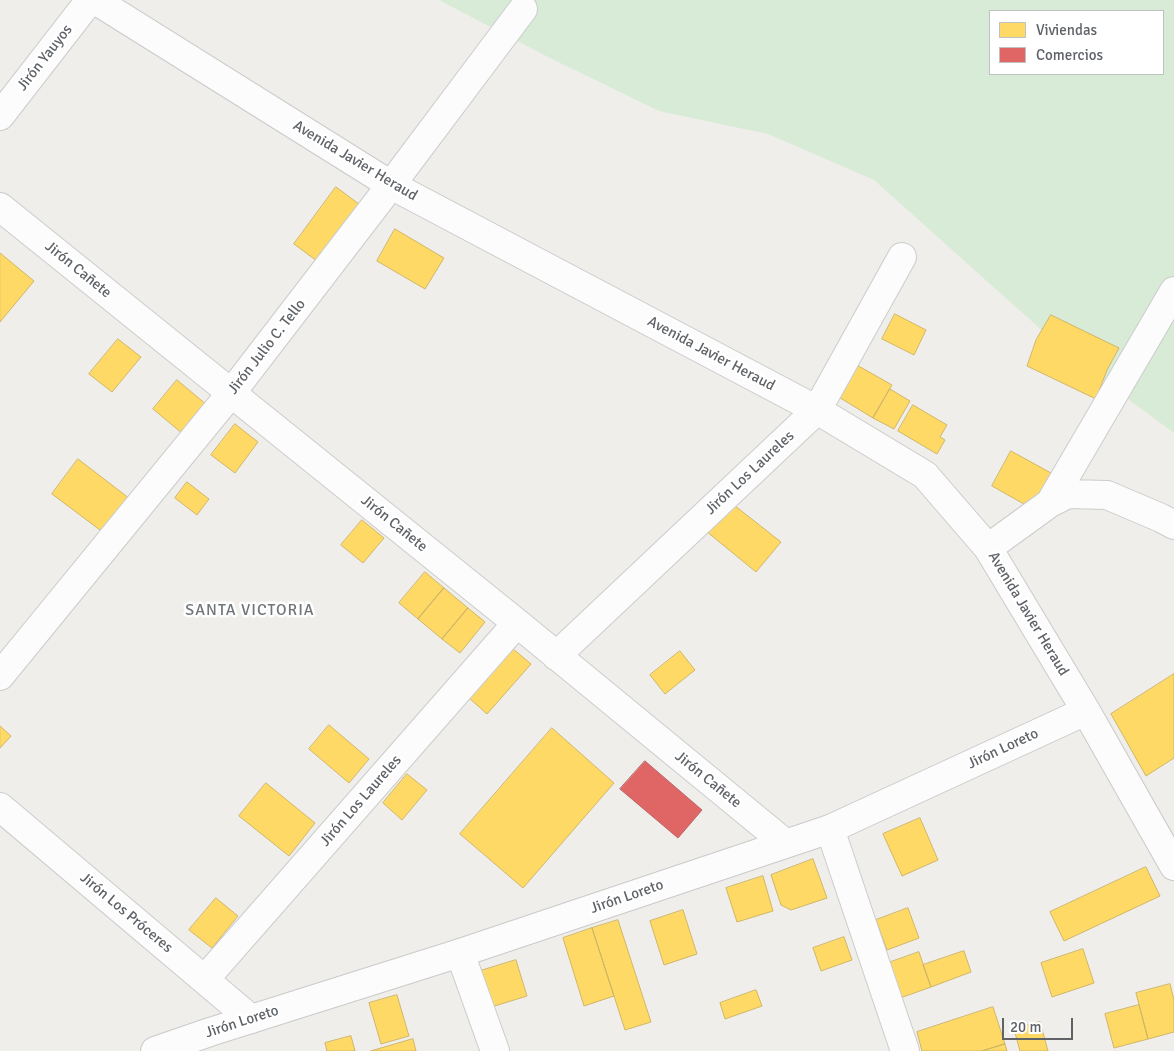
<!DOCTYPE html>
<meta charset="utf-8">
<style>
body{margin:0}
#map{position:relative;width:1174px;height:1051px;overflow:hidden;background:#efeeea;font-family:Signika,sans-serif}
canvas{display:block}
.legend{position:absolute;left:989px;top:10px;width:175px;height:65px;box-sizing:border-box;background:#fff;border:1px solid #bfc1c3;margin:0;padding:6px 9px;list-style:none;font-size:15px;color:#5f6368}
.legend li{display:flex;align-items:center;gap:10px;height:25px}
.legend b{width:25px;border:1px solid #bfc1c3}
.scale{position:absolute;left:1002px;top:1018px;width:71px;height:22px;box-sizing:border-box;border:2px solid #5f6368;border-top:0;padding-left:6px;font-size:15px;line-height:18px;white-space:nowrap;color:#5f6368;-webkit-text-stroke:4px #fff;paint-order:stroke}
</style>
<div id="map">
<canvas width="1174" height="1051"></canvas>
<ul class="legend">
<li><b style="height:14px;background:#ffd966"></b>Viviendas</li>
<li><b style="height:14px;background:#e06666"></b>Comercios</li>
</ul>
<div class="scale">20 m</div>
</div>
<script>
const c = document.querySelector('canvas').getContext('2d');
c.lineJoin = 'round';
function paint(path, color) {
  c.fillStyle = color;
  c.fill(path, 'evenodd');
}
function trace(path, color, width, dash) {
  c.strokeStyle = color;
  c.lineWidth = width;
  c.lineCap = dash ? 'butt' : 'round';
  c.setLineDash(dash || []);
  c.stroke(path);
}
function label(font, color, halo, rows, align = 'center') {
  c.font = font + ' Signika,sans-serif';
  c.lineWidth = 5;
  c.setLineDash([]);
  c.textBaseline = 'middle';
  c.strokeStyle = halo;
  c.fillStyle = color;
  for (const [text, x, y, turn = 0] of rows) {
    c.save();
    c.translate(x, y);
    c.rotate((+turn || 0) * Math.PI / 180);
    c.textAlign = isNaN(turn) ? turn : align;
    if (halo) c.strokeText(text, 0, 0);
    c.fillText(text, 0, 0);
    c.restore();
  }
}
paint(new Path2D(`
 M 439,0 L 1174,0 L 1174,433 L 1075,360 L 874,180 L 768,134 L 659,111 L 550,58 ZM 990,11 L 1163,11 L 1163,74 L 990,74 Z`), '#d8ebd6');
const homes = new Path2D(`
 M 336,187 L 363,207 L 321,264 L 294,244 Z
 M 395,229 L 444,258 L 425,289 L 377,261 Z
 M 0,253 L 34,281 L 0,322 Z
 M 895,314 L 926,330 L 914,355 L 882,339 Z
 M 1051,315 L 1119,348 L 1107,370 L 1096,399 L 1027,366 L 1036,340 Z
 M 118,339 L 141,357 L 112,392 L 89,374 Z
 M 855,364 L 892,385 L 873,418 L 837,396 Z
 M 177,380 L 207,405 L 183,434 L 153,409 Z
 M 890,389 L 910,401 L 894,429 L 873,418 Z
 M 913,405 L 947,425 L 940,437 L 945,440 L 937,454 L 898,431 Z
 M 235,424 L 258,442 L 235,473 L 211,455 Z
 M 1011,451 L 1051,473 L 1031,508 L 992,486 Z
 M 78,459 L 130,499 L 104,533 L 52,494 Z
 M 187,482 L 209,499 L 197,515 L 175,498 Z
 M 730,502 L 781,542 L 756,572 L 706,531 Z
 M 362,520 L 384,538 L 363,563 L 341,545 Z
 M 425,572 L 444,588 L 418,619 L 399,603 Z
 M 444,588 L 468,608 L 442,639 L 418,619 Z
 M 468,608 L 485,622 L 460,653 L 442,639 Z
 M 512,648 L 531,664 L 487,714 L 468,697 Z
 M 680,651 L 695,670 L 665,694 L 650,675 Z
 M 1174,674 L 1174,758 L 1146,776 L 1111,714 Z
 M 329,725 L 369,759 L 349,783 L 309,749 Z
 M 0,726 L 11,736 L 0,748 Z
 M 552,728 L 614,783 L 523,888 L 460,834 Z
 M 407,774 L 427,790 L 402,820 L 383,803 Z
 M 266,783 L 315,823 L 289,856 L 239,816 Z
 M 920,818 L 938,860 L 902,876 L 883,834 Z
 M 813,859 L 827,898 L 791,910 L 781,905 L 771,875 Z
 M 1146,867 L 1160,896 L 1064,941 L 1050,912 Z
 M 763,876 L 773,911 L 737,922 L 726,888 Z
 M 216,898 L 238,916 L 212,948 L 189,930 Z
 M 908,908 L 919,938 L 887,950 L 876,920 Z
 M 683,910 L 697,954 L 664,965 L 650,921 Z
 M 618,920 L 651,1022 L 625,1030 L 592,928 Z
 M 592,928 L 614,996 L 584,1006 L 563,938 Z
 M 844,937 L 852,960 L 821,971 L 813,948 Z
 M 1083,949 L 1094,983 L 1052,997 L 1041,963 Z
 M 964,951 L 971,972 L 931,987 L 923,965 Z
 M 919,952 L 931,987 L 900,998 L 888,963 Z
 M 516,960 L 527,996 L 488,1008 L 477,972 Z
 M 1170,984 L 1174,1000 L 1174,1032 L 1148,1039 L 1136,993 Z
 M 756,990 L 762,1006 L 725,1019 L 720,1003 Z
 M 397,995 L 409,1036 L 381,1044 L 369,1003 Z
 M 1139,1005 L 1148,1039 L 1114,1048 L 1105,1014 Z
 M 993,1007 L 1005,1044 L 982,1051 L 922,1051 L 917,1032 Z
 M 1040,1022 L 1048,1051 L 1020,1051 L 1014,1029 Z
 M 351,1036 L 355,1051 L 327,1051 L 325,1043 Z
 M 413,1039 L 416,1051 L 371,1051 Z
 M 1005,1044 L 1007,1051 L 982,1051 Z`);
paint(homes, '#ffd966');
trace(homes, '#cfb667', 1);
const shops = new Path2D(`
 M 645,761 L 702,810 L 678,838 L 620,789 Z`);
paint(shops, '#e06666');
trace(shops, '#b96567', 1);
const street = new Path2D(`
 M 0,116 L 90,0
 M 0,207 L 517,623 L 785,843
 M 1050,503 L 1174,291
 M 988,548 L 1050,503 L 1068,494 L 1107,495 L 1161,518 L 1174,525
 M 556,656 L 817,410 L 902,257
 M 0,676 L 232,392 L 391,185 L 523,9
 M 0,807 L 251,1019
 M 830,829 L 905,1051
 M 460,953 L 495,1051
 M 205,979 L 517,623`);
const secondary = new Path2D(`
 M 95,0 L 391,185 L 817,410 L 925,475 L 988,548 L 1086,711 L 1174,866
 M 155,1051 L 210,1032 L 460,953 L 830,829 L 1086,711`);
trace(street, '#cbcccc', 30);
trace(secondary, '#cacacb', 30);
trace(street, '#fdfcfc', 28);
trace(secondary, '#fdfcfc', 28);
label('15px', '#5f6368', '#fff', [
 ["Jirón Yauyos",45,58,-52],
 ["Avenida Javier Heraud",355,161,31],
 ["Jirón Cañete",78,270,39],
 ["Jirón Julio C. Tello",267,347,-52],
 ["Avenida Javier Heraud",711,354,28],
 ["Jirón Los Laureles",750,473,-43],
 ["Jirón Cañete",394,524,39],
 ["Avenida Javier Heraud",1028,614,59],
 ["Jirón Loreto",1003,749,-25],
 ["Jirón Cañete",708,780,39],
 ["Jirón Los Laureles",361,801,-49],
 ["Jirón Loreto",627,897,-19],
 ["Jirón Los Próceres",126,913,40],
 ["Jirón Loreto",242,1022,-18]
]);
c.letterSpacing = '1px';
label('16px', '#70757a', '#fff', [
 ["SANTA VICTORIA",250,611]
]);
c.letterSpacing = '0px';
</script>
